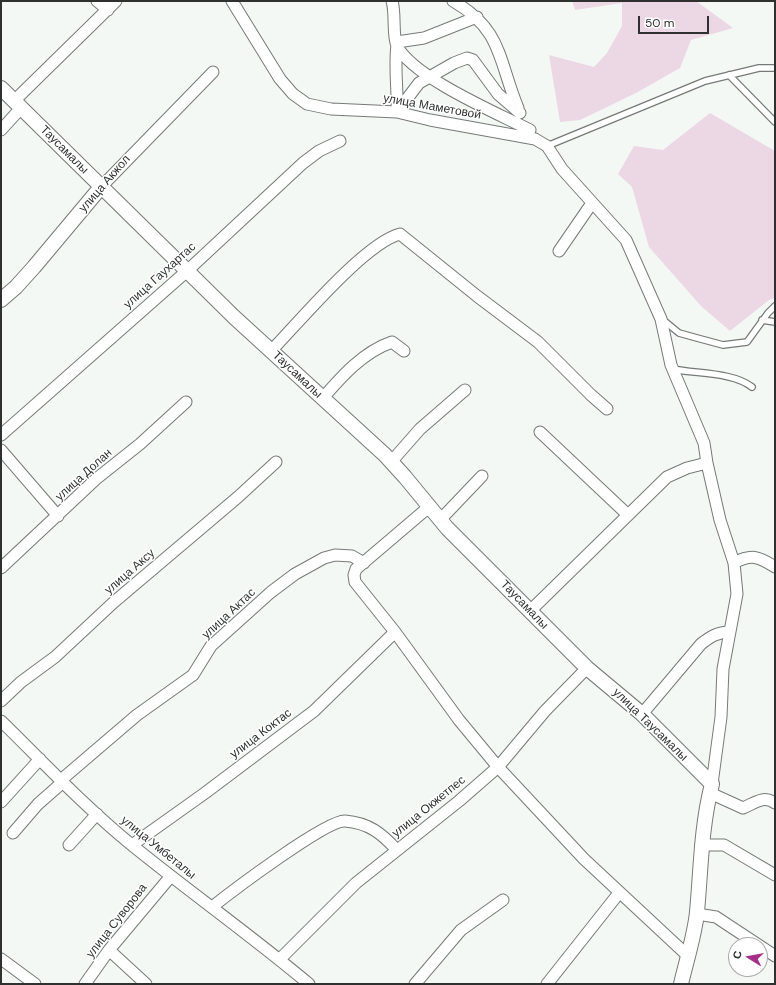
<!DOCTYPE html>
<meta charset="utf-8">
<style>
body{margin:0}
#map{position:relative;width:776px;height:985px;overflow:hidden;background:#f3f8f5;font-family:"DM Sans",sans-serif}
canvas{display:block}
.frame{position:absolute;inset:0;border:2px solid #2f3130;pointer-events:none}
.north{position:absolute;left:728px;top:937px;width:40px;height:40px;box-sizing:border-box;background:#fff;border:1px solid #acadac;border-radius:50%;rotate:281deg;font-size:11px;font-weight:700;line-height:16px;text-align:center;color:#2f3130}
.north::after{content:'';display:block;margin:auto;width:14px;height:18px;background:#a63088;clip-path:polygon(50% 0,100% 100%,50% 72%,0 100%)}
.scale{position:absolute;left:638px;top:16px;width:71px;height:18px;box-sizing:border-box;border:2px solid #2f3130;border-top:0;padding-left:5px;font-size:12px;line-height:14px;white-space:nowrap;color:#2f3130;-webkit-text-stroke:3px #fff;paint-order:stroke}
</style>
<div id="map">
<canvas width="776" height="985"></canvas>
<div class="frame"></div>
<div class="north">С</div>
<div class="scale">50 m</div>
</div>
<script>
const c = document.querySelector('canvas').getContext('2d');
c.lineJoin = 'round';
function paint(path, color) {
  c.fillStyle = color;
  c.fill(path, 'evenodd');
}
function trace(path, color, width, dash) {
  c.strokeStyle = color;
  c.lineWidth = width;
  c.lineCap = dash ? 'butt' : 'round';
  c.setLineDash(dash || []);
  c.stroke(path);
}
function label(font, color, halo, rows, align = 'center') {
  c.font = font + ' "DM Sans",sans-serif';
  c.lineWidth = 3;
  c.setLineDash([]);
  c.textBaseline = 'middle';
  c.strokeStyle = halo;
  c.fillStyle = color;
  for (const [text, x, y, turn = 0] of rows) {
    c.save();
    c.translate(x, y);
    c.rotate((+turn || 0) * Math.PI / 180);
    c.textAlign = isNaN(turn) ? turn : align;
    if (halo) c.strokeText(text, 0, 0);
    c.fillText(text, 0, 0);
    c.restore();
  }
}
paint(new Path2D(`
 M 572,1 L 696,1 L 733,28 L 691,40 L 680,68 L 636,93 L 580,120 L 560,122 L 549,55 L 594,67 L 607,53 L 622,26 L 622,3 L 575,10 Z
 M 710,113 L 775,151 L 775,298 L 769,300 L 730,331 L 701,306 L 649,247 L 632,187 L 618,174 L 634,146 L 663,150 Z`), '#ecd7e4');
const service = new Path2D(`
 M 729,75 L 775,122
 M 547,146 L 705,81 L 759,68 L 775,68
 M 662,319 L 679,333 L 697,338 L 723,345 L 747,342 L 768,313 L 775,306
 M 762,320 L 775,322
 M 673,369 C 696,374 733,372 752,387`);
const minor = new Path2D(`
 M 97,1 L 108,10
 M 232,1 L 280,79 L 293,94 L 307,104 L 331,109 L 397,112 L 430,120 L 535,139 L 547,146 L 562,169 L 626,240 L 661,319 L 671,365 L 704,443 L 707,463 L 720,520 L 734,563 L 737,594 L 723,669 L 721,717 L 712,784
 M 392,1 C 396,14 392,35 397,46 C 414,78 497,113 530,130
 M 453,1 C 503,30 498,60 518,108
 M 397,42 L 424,38 L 477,17
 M 397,45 C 394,68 398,89 397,112
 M 14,101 L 116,1
 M 397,112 L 419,83 L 454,63 L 467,58 L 473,60 L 498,94 L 520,113
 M 1,130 L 21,108
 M 101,187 L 213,72
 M 559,251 L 592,203
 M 271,351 C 299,322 365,243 400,234 L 477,296 L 538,342 L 591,395 L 607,409
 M 322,399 C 342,376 363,352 392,342 L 404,351
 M 540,432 L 628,515
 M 1,435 L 187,271 L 303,163 L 319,151 L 340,141
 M 1,450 L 58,516
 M 391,462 L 420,429 L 465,390
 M 431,508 L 423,512 L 356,569 L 354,575 L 355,582 L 395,632 L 459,720 L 498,767 L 584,859 L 687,955
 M 440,520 L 482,476
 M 734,563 C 751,554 758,556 775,567
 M 1,568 L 96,479 L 140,444 L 186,402
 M 530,611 L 667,477 L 687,468 L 707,463
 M 1,701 L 21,682 L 55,657 L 114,602 L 238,497 L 276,462
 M 642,714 L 701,644 C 710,637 717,632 730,632
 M 1,721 C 44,763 86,808 133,846 C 191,893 252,936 309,984
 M 61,780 L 137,715 L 193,675 L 211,646 L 271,592 L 295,574 L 324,558 L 335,555 L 352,556 L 364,563
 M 710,793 L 743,808 C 755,803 763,795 775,803
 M 1,802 L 40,759
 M 13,833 L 38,804 L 63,782
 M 69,845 L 97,814
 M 132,845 L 205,793 L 314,711 L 395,632
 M 701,845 L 724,845 L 775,875
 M 212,907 C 231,892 326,820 345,821 C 369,823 381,833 397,850
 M 697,914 L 716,917 L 775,956
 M 109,950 L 146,984
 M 1,959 L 35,984
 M 280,959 L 356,883 L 459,801 L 498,767 L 545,711 L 587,668
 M 85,984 L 109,950 L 171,876
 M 415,984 L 461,930 L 503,900
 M 547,984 L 619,893`);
const tertiary = new Path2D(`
 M 1,88 L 234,317 L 385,455 L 405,477 L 447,528 L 587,668 L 642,714 L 712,784 C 701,827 701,869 697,912 C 695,934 686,962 681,984
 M 1,300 L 16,287 L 34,267 L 101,187`);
trace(service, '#767a77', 8);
trace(minor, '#767a77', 13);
trace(tertiary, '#767a77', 16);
trace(service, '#fff', 5.5);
trace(minor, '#fff', 11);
trace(tertiary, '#fff', 14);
label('12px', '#2f3130', '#fff', [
 ["улица Маметовой",432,107,10],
 ["Таусамалы",64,150,45],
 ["улица Акжол",105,184,-49],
 ["улица Гаухартас",160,276,-42],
 ["Таусамалы",297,375,43],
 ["улица Долан",84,475,-42],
 ["улица Аксу",130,572,-41],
 ["Таусамалы",524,605,46],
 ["улица Актас",229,614,-43],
 ["улица Таусамалы",650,725,44],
 ["улица Коктас",261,734,-37],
 ["улица Окжетпес",429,807,-39],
 ["улица Умбеталы",158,848,39],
 ["улица Суворова",117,921,-52]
]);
</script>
